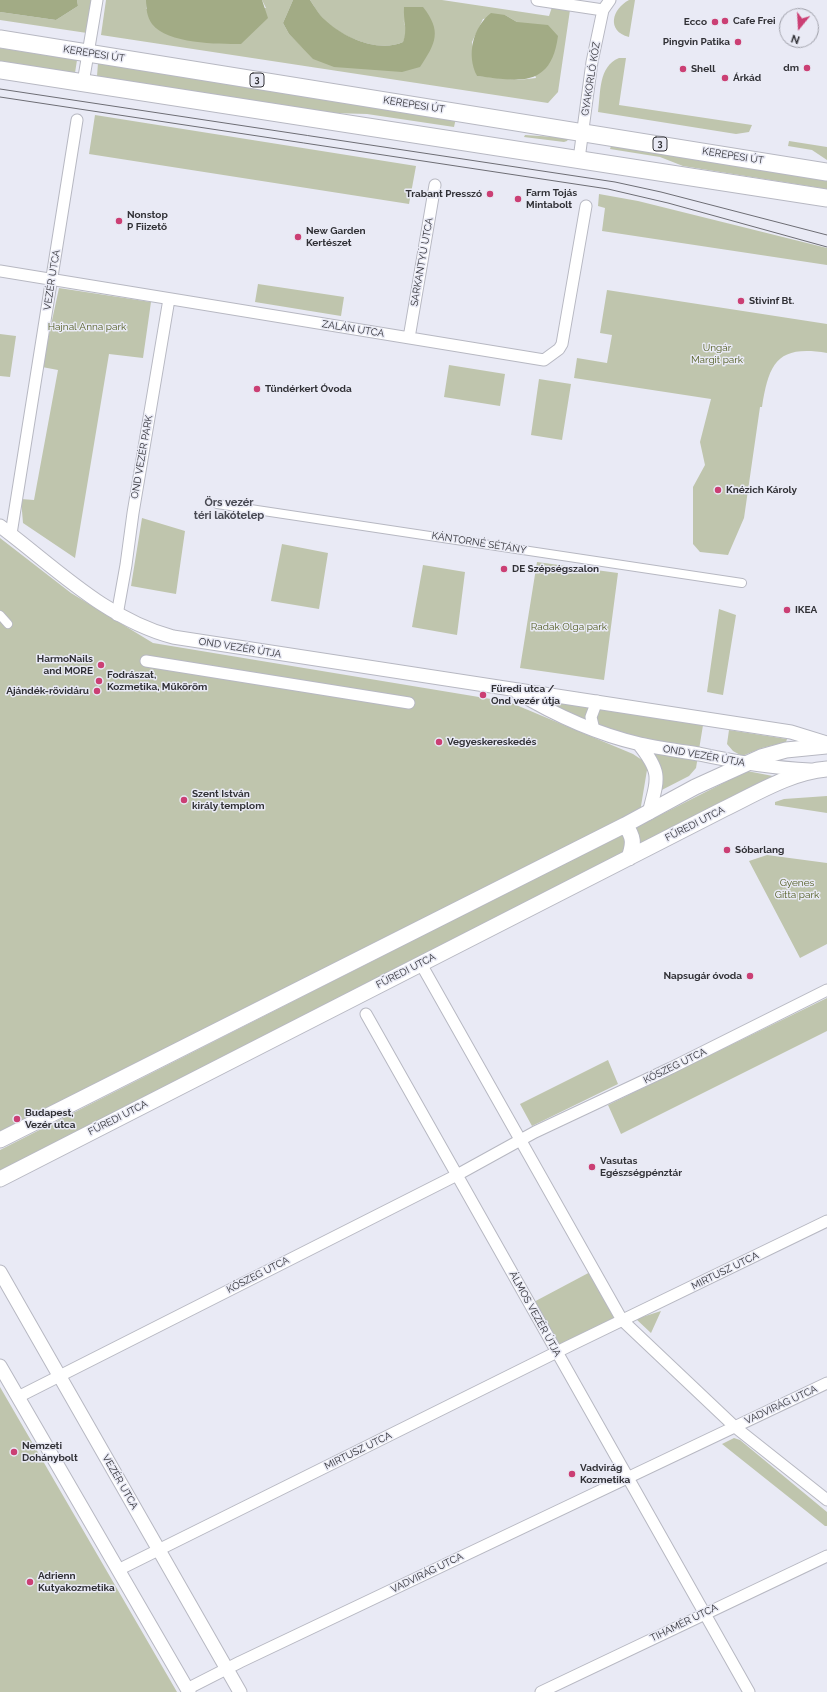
<!DOCTYPE html>
<meta charset="utf-8">
<style>
body{margin:0}
#map{position:relative;width:827px;height:1692px;overflow:hidden;background:#e9eaf5;font-family:Raleway,sans-serif}
canvas{display:block}
.north{position:absolute;left:779px;top:8px;width:40px;height:40px;box-sizing:border-box;background:#e9eaf5;border:1px solid #9fa0a9;border-radius:50%;rotate:198deg;font-size:11px;font-weight:700;line-height:16px;text-align:center;color:#313136}
.north::after{content:'';display:block;margin:auto;width:14px;height:18px;background:#cb3f74;clip-path:polygon(50% 0,100% 100%,50% 72%,0 100%)}
</style>
<div id="map">
<canvas width="827" height="1692"></canvas>
<div class="north">N</div>
</div>
<script>
const c = document.querySelector('canvas').getContext('2d');
c.lineJoin = 'round';
function paint(path, color) {
  c.fillStyle = color;
  c.fill(path, 'evenodd');
}
function trace(path, color, width, dash) {
  c.strokeStyle = color;
  c.lineWidth = width;
  c.lineCap = dash ? 'butt' : 'round';
  c.setLineDash(dash || []);
  c.stroke(path);
}
function label(font, color, halo, rows, align = 'center') {
  c.font = font + ' Raleway,sans-serif';
  c.lineWidth = 3;
  c.setLineDash([]);
  c.textBaseline = 'middle';
  c.strokeStyle = halo;
  c.fillStyle = color;
  for (const [text, x, y, turn = 0] of rows) {
    c.save();
    c.translate(x, y);
    c.rotate((+turn || 0) * Math.PI / 180);
    c.textAlign = isNaN(turn) ? turn : align;
    if (halo) c.strokeText(text, 0, 0);
    c.fillText(text, 0, 0);
    c.restore();
  }
}
paint(new Path2D(`
 M 77,0 L 93,0 L 87,33 L 0,20 L 0,12 L 56,20 L 78,6 Z
 M 106,0 L 146,0 L 146,9 L 266,8 L 262,0 L 293,0 L 283,23 L 289,34 L 302,47 L 420,67 L 403,19 L 407,32 L 403,42 C 379,53 344,38 325,21 C 319,15 315,7 310,0 L 442,0 L 549,16 L 552,7 L 570,10 L 558,92 L 548,103 L 101,35 ZM 505,15 L 517,22 L 536,78 L 518,80 L 477,76 L 472,42 L 483,19 Z
 M 629,0 L 635,0 L 629,37 C 606,31 612,9 629,0 Z
 M 0,48 L 77,60 L 75,73 L 0,62 Z
 M 619,58 L 626,58 L 619,105 L 752,125 L 749,132 L 736,134 L 598,112 C 601,92 598,67 619,58 Z
 M 98,63 L 456,118 L 454,127 L 367,114 L 332,113 L 97,76 Z
 M 95,115 L 416,166 L 409,204 L 89,154 Z
 M 525,135 L 569,138 L 567,141 L 564,142 L 524,137 Z
 M 789,141 L 827,147 L 827,160 L 812,150 L 788,146 Z
 M 611,146 L 827,180 L 827,189 L 683,166 L 660,157 L 610,149 Z
 M 599,194 L 638,201 L 827,248 L 827,265 L 602,231 L 605,208 L 598,206 Z
 M 258,284 L 344,297 L 341,316 L 255,302 Z
 M 59,288 L 151,302 L 143,358 L 109,354 L 75,558 L 23,523 L 21,499 L 34,500 L 58,370 L 42,367 Z
 M 607,290 L 827,324 L 827,353 C 778,345 769,362 762,407 L 760,407 L 744,518 L 728,555 L 700,552 L 693,544 L 693,487 L 705,465 L 700,442 L 711,399 L 574,378 L 577,358 L 607,363 L 612,335 L 600,333 Z
 M 0,334 L 16,336 L 10,377 L 0,376 Z
 M 449,365 L 505,374 L 500,406 L 444,397 Z
 M 539,379 L 571,384 L 562,440 L 531,435 Z
 M 142,518 L 185,531 L 176,594 L 131,586 Z
 M 0,538 L 71,593 L 153,643 L 509,702 L 633,754 L 648,764 L 640,812 L 0,1135 Z
 M 282,544 L 328,553 L 319,609 L 271,601 Z
 M 537,562 L 618,573 L 604,680 L 520,668 Z
 M 423,565 L 465,572 L 457,635 L 412,627 Z
 M 719,609 L 736,615 L 723,695 L 707,692 Z
 M 512,689 L 704,719 L 696,768 L 689,776 L 654,794 L 657,781 L 639,744 Z
 M 729,730 L 787,739 L 786,742 L 762,748 L 742,756 L 733,751 L 727,744 Z
 M 747,771 L 778,777 L 0,1172 L 0,1150 Z
 M 827,796 L 827,813 L 775,805 L 775,802 L 784,799 Z
 M 767,855 L 827,863 L 827,944 L 800,958 L 749,861 Z
 M 827,998 L 827,1031 L 621,1134 L 608,1105 Z
 M 608,1060 L 618,1084 L 532,1126 L 520,1104 Z
 M 594,1270 L 622,1320 L 557,1353 L 530,1304 Z
 M 661,1311 L 651,1333 L 636,1319 Z
 M 0,1387 L 177,1692 L 0,1692 Z
 M 734,1438 L 740,1440 L 827,1512 L 827,1526 L 825,1526 L 722,1444 Z`), '#bfc5ad');
paint(new Path2D(`
 M 0,0 L 77,0 L 78,6 L 56,20 L 0,12 Z
 M 146,0 L 262,0 L 268,18 L 241,44 C 218,44 167,44 152,24 C 147,17 146,8 146,0 Z
 M 293,0 L 310,0 C 315,7 319,15 325,20 C 344,38 379,53 403,42 C 408,29 403,21 404,7 L 423,7 C 442,31 436,43 420,67 L 402,72 L 334,67 L 313,59 L 289,34 L 283,23 Z
 M 491,13 L 505,15 L 517,22 L 548,25 L 558,36 C 551,89 518,81 477,76 C 466,55 473,27 491,13 Z`), '#a2ab85');
const pedestrian = new Path2D(`
 M 217,504 L 742,583
 M 0,615 L 8,624`);
const minor = new Path2D(`
 M 537,0 L 603,10
 M 83,83 L 97,0
 M 579,159 L 592,62 L 603,10 L 610,0
 M 0,271 L 544,360 L 559,349 L 562,344 L 586,206
 M 409,338 L 435,185
 M 11,534 L 77,120
 M 117,615 L 126,565 L 133,513 L 169,299
 M 146,661 L 409,703
 M 594,730 L 591,717 L 597,701
 M 421,964 L 622,1320 L 735,1427 L 827,1500
 M 366,1014 L 749,1692
 M 18,1397 L 457,1175 L 535,1132 L 671,1068 L 827,990
 M 118,1570 L 567,1347 L 827,1221
 M 187,1689 L 240,1662 L 827,1383
 M 541,1692 L 827,1556`);
const tertiary = new Path2D(`
 M 0,526 C 55,567 105,619 173,637 L 791,732 L 827,743
 M 517,692 C 555,715 597,734 640,744 C 659,748 680,751 699,754 C 736,762 773,768 810,770
 M 639,744 C 662,773 658,778 649,813
 M 0,1272 L 240,1692
 M 0,1366 L 189,1692`);
const secondary = new Path2D(`
 M 625,825 C 634,837 634,843 629,858
 M 0,1140 L 625,825 L 695,787 L 761,757 L 786,750 L 827,746
 M 0,1179 L 724,809 C 757,793 791,772 827,769`);
const primary = new Path2D(`
 M 0,39 L 827,172
 M 0,70 L 827,198`);
trace(pedestrian, '#b7b8c2', 10);
trace(minor, '#b7b8c2', 13);
trace(tertiary, '#b7b8c2', 15);
trace(secondary, '#b7b8c2', 17);
trace(primary, '#b7b8c2', 19);
trace(pedestrian, '#fff', 8);
trace(minor, '#fff', 11);
trace(tertiary, '#fff', 13);
trace(secondary, '#fff', 15);
trace(primary, '#fff', 17);
trace(new Path2D(`
 M 0,89 L 615,182 L 661,192 L 827,235
 M 0,97 L 608,189 L 668,203 L 827,247`), '#6d6d74', 1);
for (const [x, y, r, color] of [
 [725,21,4,"#cb3f74"],
 [715,22,4,"#cb3f74"],
 [738,42,4,"#cb3f74"],
 [807,68,4,"#cb3f74"],
 [683,69,4,"#cb3f74"],
 [725,78,4,"#cb3f74"],
 [490,194,4,"#cb3f74"],
 [518,199,4,"#cb3f74"],
 [119,221,4,"#cb3f74"],
 [298,237,4,"#cb3f74"],
 [741,301,4,"#cb3f74"],
 [257,389,4,"#cb3f74"],
 [718,490,4,"#cb3f74"],
 [504,569,4,"#cb3f74"],
 [787,610,4,"#cb3f74"],
 [101,665,4,"#cb3f74"],
 [99,681,4,"#cb3f74"],
 [97,691,4,"#cb3f74"],
 [483,695,4,"#cb3f74"],
 [439,742,4,"#cb3f74"],
 [184,800,4,"#cb3f74"],
 [727,850,4,"#cb3f74"],
 [750,976,4,"#cb3f74"],
 [17,1119,4,"#cb3f74"],
 [592,1167,4,"#cb3f74"],
 [14,1452,4,"#cb3f74"],
 [572,1474,4,"#cb3f74"],
 [30,1582,4,"#cb3f74"]
]) {
  const dot = new Path2D();
  dot.arc(x, y, r, 0, 2 * Math.PI);
  c.fillStyle = color;
  c.fill(dot);
  trace(dot, '#e9eaf5', 1.5);
}
for (const [x, y, w] of [
 [257,80,14],
 [660,144,14]
]) {
  const box = new Path2D();
  box.roundRect(x - w / 2, y - 7, w, 14, 3);
  c.fillStyle = '#e9eaf5';
  c.fill(box);
  trace(box, '#313136', 1);
}
label('bold 9px', '#313136', null, [
 ["3",257,80],
 ["3",660,144]
]);
label('bold 10px', '#313136', '#e9eaf5', [
 ["Cafe Frei",733,21],
 ["Ecco",707,22,"right"],
 ["Pingvin Patika",730,42,"right"],
 ["dm",799,68,"right"],
 ["Shell",691,69],
 ["Árkád",733,78],
 ["Farm Tojás",526,193],
 ["Mintabolt",526,205],
 ["Trabant Presszó",482,194,"right"],
 ["Nonstop",127,215],
 ["P Fiizető",127,227],
 ["New Garden",306,231],
 ["Kertészet",306,243],
 ["Stivinf Bt.",749,301],
 ["Tündérkert Óvoda",265,389],
 ["Knézich Károly",726,490],
 ["DE Szépségszalon",512,569],
 ["IKEA",795,610],
 ["HarmoNails",93,659,"right"],
 ["and MORE",93,671,"right"],
 ["Fodrászat,",107,675],
 ["Kozmetika, Műköröm",107,687],
 ["Füredi utca /",491,689],
 ["Ond vezér útja",491,701],
 ["Ajándék-rövidáru",89,691,"right"],
 ["Vegyeskereskedés",447,742],
 ["Szent István",192,794],
 ["király templom",192,806],
 ["Sóbarlang",735,850],
 ["Napsugár óvoda",742,976,"right"],
 ["Budapest,",25,1113],
 ["Vezér utca",25,1125],
 ["Vasutas",600,1161],
 ["Egészségpénztár",600,1173],
 ["Nemzeti",22,1446],
 ["Dohánybolt",22,1458],
 ["Vadvirág",580,1468],
 ["Kozmetika",580,1480],
 ["Adrienn",38,1576],
 ["Kutyakozmetika",38,1588]
], 'left');
label('10px', '#313136', '#e9eaf5', [
 ["KEREPESI ÚT",94,54,9],
 ["GYAKORLÓ KÖZ",591,79,-81],
 ["KEREPESI ÚT",414,105,9],
 ["KEREPESI ÚT",733,156,9],
 ["SARKANTYÚ UTCA",422,262,-80],
 ["VEZÉR UTCA",52,280,-81],
 ["ZALÁN UTCA",353,329,9],
 ["OND VEZÉR PARK",142,457,-80],
 ["KÁNTORNÉ SÉTÁNY",479,543,9],
 ["OND VEZÉR ÚTJA",240,648,9],
 ["OND VEZÉR ÚTJA",704,756,10],
 ["FÜREDI UTCA",695,824,-27],
 ["FÜREDI UTCA",406,971,-27],
 ["KŐSZEG UTCA",675,1066,-26],
 ["FÜREDI UTCA",118,1118,-27],
 ["MIRTUSZ UTCA",725,1271,-26],
 ["KŐSZEG UTCA",258,1275,-27],
 ["ÁLMOS VEZÉR ÚTJA",535,1314,61],
 ["VADVIRÁG UTCA",781,1405,-25],
 ["MIRTUSZ UTCA",358,1451,-26],
 ["VEZÉR UTCA",120,1482,60],
 ["VADVIRÁG UTCA",427,1573,-26],
 ["TIHAMÉR UTCA",684,1623,-26]
]);
label('10px', '#525d22', '#e9eaf5', [
 ["Hajnal Anna park",87,327],
 ["Ungár",717,348],
 ["Margit park",717,360],
 ["Radák Olga park",569,627],
 ["Gyenes",797,883],
 ["Gitta park",797,895]
]);
label('bold 11px', '#484952', '#e9eaf5', [
 ["Örs vezér",229,503],
 ["téri lakótelep",229,516]
]);
</script>
